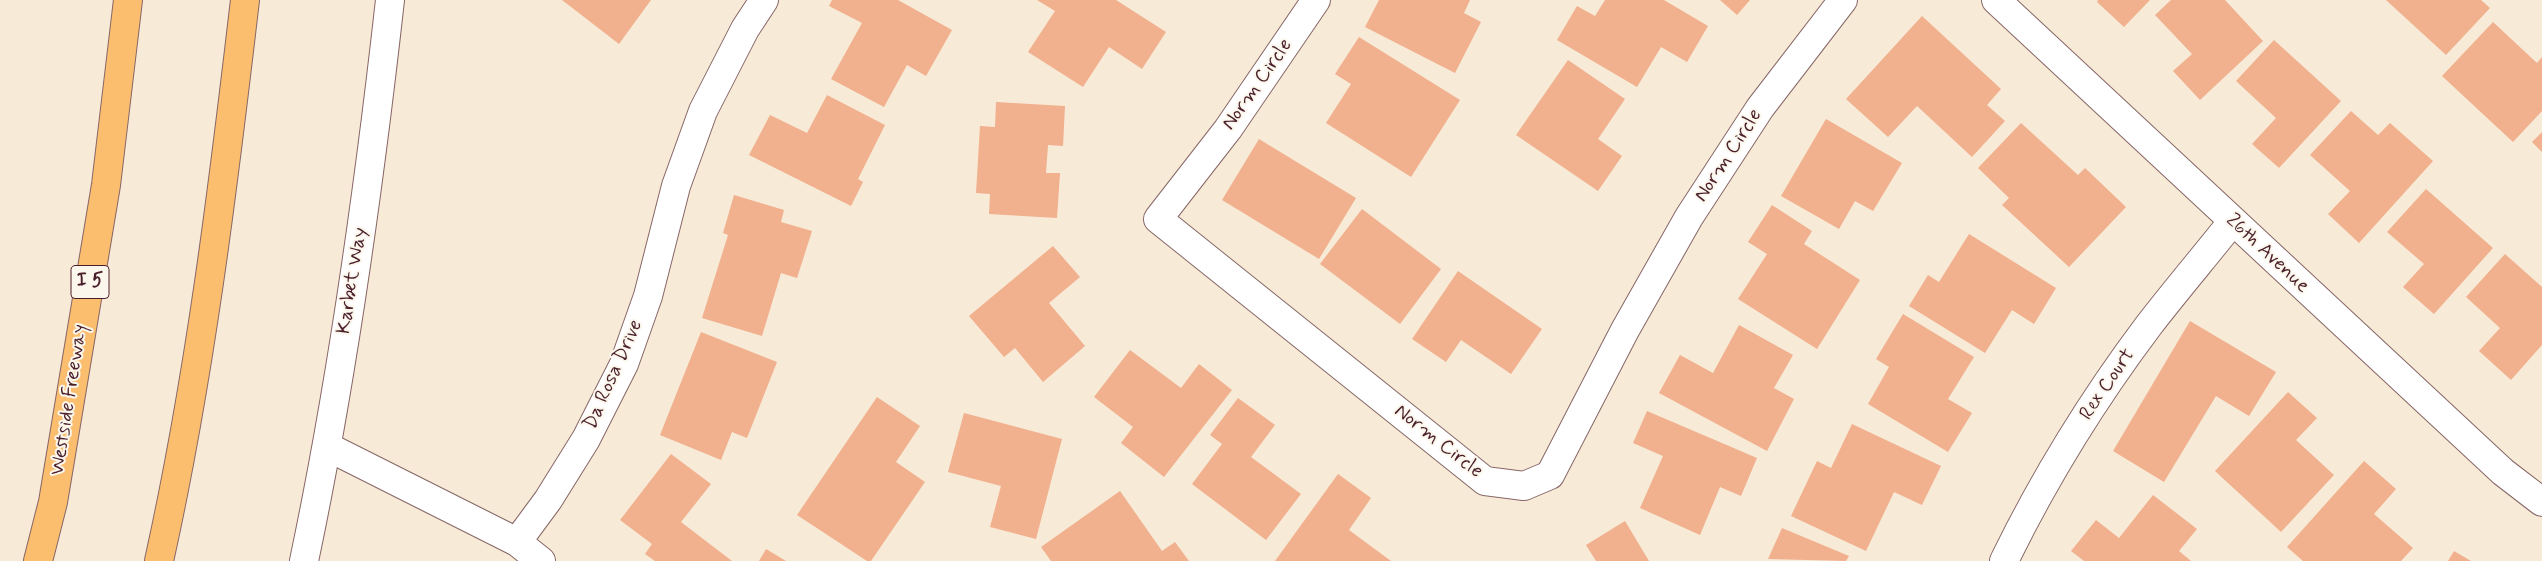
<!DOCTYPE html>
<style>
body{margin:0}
canvas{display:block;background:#f7ead6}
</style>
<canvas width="2542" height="561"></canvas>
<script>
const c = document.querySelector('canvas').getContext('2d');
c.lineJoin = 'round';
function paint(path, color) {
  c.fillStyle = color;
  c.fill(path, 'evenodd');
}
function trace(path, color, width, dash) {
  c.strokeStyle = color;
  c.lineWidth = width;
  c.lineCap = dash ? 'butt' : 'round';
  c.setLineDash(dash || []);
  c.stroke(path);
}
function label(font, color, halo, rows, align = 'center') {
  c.font = font + ' Mynerve,sans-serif';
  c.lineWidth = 4;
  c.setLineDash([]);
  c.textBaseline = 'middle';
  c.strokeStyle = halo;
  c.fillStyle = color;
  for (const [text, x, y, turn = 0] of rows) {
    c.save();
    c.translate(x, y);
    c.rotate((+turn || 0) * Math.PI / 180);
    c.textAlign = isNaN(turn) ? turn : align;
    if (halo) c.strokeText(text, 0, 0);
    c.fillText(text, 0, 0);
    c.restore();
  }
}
paint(new Path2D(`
 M 562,0 L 651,0 L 619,44 Z
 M 832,0 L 898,0 L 952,30 L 926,76 L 907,65 L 884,107 L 831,79 L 862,23 L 829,6 Z
 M 1037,0 L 1116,0 L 1166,32 L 1142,69 L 1109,47 L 1083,87 L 1028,52 L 1055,11 Z
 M 1379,0 L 1470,0 L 1464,13 L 1481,22 L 1455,73 L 1365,27 Z
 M 1605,0 L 1664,0 L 1708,26 L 1687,62 L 1661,47 L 1637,87 L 1557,40 L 1577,6 L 1595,16 Z
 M 1720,0 L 1750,0 L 1737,15 Z
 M 2098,0 L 2150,0 L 2124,27 L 2097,2 Z
 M 2171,0 L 2225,0 L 2263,41 L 2200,100 L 2173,71 L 2192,54 L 2155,15 Z
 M 2386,0 L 2481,0 L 2490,8 L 2446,55 Z
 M 1922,16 L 2001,89 L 1987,105 L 2005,121 L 1972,157 L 1917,106 L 1888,137 L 1846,99 Z
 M 2493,22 L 2537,63 L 2542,57 L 2542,111 L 2513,142 L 2442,76 Z
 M 1359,37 L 1460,100 L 1411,177 L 1326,123 L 1351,84 L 1335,74 Z
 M 2274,40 L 2341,101 L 2279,168 L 2252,144 L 2276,118 L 2236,81 Z
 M 1568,60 L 1625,99 L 1598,139 L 1622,156 L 1598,191 L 1516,135 Z
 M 827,95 L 885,125 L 858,179 L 863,182 L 851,206 L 749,155 L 770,115 L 807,133 Z
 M 996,102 L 1065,106 L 1063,146 L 1048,145 L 1046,173 L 1060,173 L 1057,218 L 989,214 L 990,194 L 976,193 L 980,126 L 995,127 Z
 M 2351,111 L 2378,135 L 2390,123 L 2433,161 L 2359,243 L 2328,214 L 2350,191 L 2310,155 Z
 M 1826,119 L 1902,163 L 1873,211 L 1855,201 L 1839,229 L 1781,196 Z
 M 2021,123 L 2078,175 L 2085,168 L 2126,207 L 2069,267 L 2002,205 L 2009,198 L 1978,168 Z
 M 2542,132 L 2542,152 L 2532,142 Z
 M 1259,139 L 1356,198 L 1319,259 L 1222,200 Z
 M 2426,189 L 2493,248 L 2434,314 L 2403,287 L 2424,264 L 2387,232 Z
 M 734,195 L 784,210 L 781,222 L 812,231 L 797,278 L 781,273 L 762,336 L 702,318 L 728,235 L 723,233 Z
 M 1772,205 L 1812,231 L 1804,244 L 1860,280 L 1817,349 L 1738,299 L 1767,254 L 1748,242 Z
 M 1362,209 L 1441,269 L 1400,324 L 1320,264 Z
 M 1969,234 L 2056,288 L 2034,324 L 2012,310 L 1985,353 L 1909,306 L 1928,275 L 1939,282 Z
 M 1053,246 L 1080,277 L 1049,303 L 1085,346 L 1043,382 L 1015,348 L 1004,357 L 969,316 Z
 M 2505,254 L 2542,287 L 2542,345 L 2511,380 L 2479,351 L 2500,328 L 2466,297 Z
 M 1458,271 L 1542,329 L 1511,374 L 1461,340 L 1446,362 L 1412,339 Z
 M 1903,314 L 1974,357 L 1948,399 L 1972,413 L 1948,452 L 1868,404 L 1889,367 L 1876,359 Z
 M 2190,321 L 2276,372 L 2249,416 L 2216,396 L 2164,482 L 2113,451 Z
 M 1739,325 L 1793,355 L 1774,388 L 1794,399 L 1767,451 L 1659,393 L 1680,355 L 1713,373 Z
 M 701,332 L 777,362 L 747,438 L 732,432 L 721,460 L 660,435 Z
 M 1130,350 L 1181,388 L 1199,364 L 1232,390 L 1164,477 L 1121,443 L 1133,427 L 1094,397 Z
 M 2288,392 L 2317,418 L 2296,440 L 2334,475 L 2281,532 L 2215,471 Z
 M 877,397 L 920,426 L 896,462 L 925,482 L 871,561 L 867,561 L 797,515 Z
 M 1238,398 L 1275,425 L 1251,457 L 1301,494 L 1266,540 L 1192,484 L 1222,444 L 1210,435 Z
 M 1647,411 L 1757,458 L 1741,496 L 1720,487 L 1700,535 L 1640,508 L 1663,456 L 1633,443 Z
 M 964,413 L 1062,439 L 1036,539 L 990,527 L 1001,486 L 948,472 Z
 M 1852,424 L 1941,466 L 1922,505 L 1894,492 L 1866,551 L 1791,516 L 1817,461 L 1831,468 Z
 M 671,454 L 711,484 L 681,522 L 732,561 L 655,561 L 645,554 L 652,544 L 620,520 Z
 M 2364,461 L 2396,489 L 2374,514 L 2413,548 L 2401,561 L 2303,561 L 2287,547 Z
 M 1338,474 L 1371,498 L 1349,530 L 1391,561 L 1275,561 Z
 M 1120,491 L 1162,551 L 1175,542 L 1189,561 L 1051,561 L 1041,547 Z
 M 2153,495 L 2197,529 L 2179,551 L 2191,561 L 2084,561 L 2071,551 L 2096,520 L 2119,538 Z
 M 1625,521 L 1649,561 L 1596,561 L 1586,545 Z
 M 1782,528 L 1849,556 L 1846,561 L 1768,559 Z
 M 766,549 L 786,561 L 759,561 Z
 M 2454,551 L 2471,561 L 2448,561 Z`), '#f1b08e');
const street = new Path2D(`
 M 1316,0 L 1228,129 L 1158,219 L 1485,481 L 1524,486 L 1550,475 L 1625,330 L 1689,217 L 1760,108 L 1843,0
 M 1996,0 L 2503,472 L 2542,502
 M 328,447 L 517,542 L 541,561
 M 517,542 L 548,500 L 586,439 L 624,364 L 648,296 L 676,186 L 703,111 L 745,29 L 764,0
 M 304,561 C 343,376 369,188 390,0
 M 2004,561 C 2044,479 2094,398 2149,325 C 2176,290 2205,256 2232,222`);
const highway = new Path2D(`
 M 38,561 L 53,502 L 106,185 L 128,0
 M 159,561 C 200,376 223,188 245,0`);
trace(street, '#876667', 30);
trace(highway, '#876667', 30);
trace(street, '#fff', 28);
trace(highway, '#fbbd6e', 28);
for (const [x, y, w] of [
 [90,282,38]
]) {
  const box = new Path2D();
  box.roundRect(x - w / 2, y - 16.5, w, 33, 4);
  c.fillStyle = '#fbf7ec';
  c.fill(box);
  trace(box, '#4a1f2b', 1);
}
label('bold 19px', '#4a1f2b', null, [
 ["I 5",90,282]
]);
label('20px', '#4a1f2b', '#fbf7ec', [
 ["Norm Circle",1258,85,-55],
 ["Norm Circle",1729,156,-57],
 ["26th Avenue",2267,254,43],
 ["Karbet Way",353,281,-81],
 ["Da Rosa Drive",614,375,-66],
 ["Rex Court",2108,385,-56],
 ["Westside Freeway",70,400,-81],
 ["Norm Circle",1438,442,38]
]);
</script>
